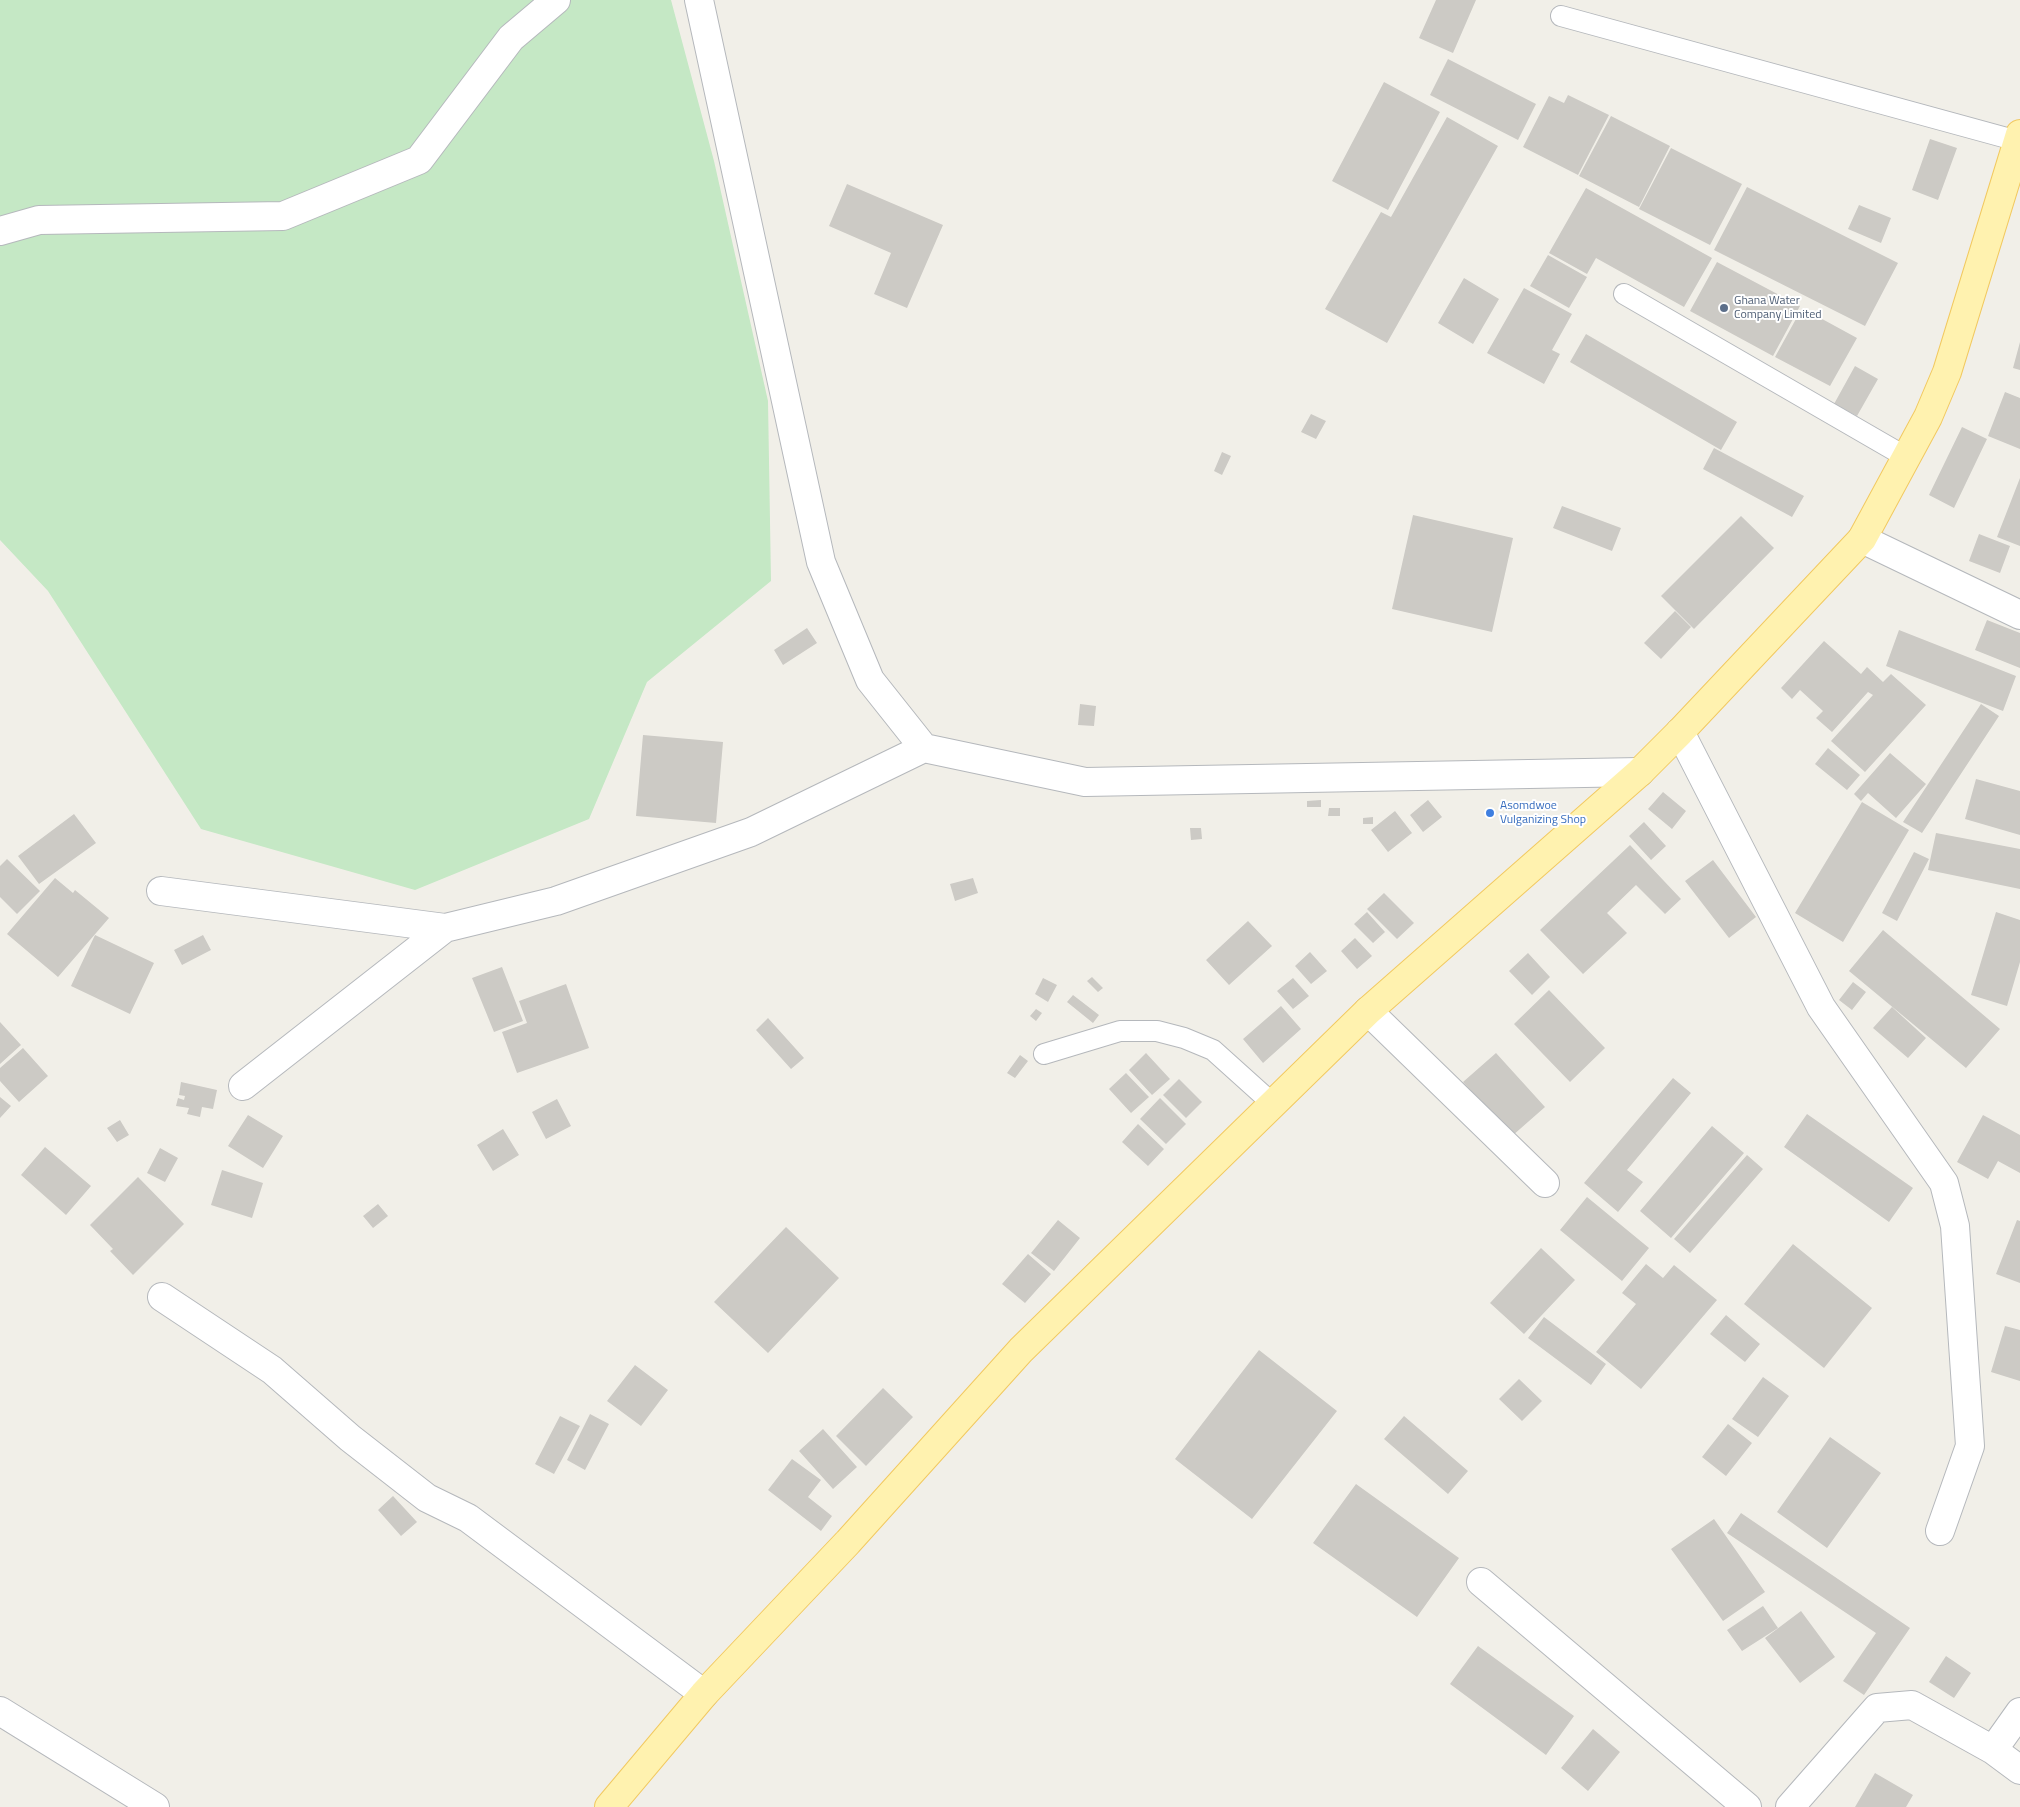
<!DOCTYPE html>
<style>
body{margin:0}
canvas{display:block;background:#f1efe8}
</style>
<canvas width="2020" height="1807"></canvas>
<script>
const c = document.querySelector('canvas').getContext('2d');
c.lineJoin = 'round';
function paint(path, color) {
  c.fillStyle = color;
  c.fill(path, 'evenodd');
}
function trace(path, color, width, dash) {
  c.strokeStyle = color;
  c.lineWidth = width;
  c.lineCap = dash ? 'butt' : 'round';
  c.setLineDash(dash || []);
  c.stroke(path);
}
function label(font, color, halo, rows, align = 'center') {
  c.font = font + ' "Titillium Web",sans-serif';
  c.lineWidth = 4;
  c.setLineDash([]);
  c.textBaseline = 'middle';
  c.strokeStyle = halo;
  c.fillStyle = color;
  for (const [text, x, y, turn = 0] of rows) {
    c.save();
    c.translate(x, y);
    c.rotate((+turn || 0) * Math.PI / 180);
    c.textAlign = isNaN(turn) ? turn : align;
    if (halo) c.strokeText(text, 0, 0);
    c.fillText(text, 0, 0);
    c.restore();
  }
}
paint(new Path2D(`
 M 0,0 L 671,0 L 714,161 L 768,401 L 771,581 L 647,682 L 589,819 L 415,890 L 201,829 L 48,591 L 0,540 Z`), '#c5e8c5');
paint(new Path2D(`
 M 1436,0 L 1476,0 L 1453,53 L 1419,38 Z
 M 1448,59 L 1536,104 L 1518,140 L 1430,95 Z
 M 1384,82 L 1440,112 L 1388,210 L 1332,181 Z
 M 1568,95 L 1609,115 L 1578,175 L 1523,147 L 1549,96 L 1564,103 Z
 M 1611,116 L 1670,146 L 1639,207 L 1579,176 Z
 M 1447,117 L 1498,146 L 1387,343 L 1325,309 L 1381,212 L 1391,217 Z
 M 1930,139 L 1957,148 L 1938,200 L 1912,190 Z
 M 1671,148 L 1742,184 L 1710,245 L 1639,209 Z
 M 847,184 L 943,225 L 907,308 L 874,294 L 891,253 L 829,226 Z
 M 1747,187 L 1898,263 L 1865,326 L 1714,250 Z
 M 1586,188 L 1712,258 L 1684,307 L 1596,258 L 1587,274 L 1549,253 Z
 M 1859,205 L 1891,218 L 1881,243 L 1848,229 Z
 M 1548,255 L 1587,277 L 1569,308 L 1530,286 Z
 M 1717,262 L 1800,306 L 1773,356 L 1690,311 Z
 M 1464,278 L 1499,299 L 1473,344 L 1438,323 Z
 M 1524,288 L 1572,314 L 1552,350 L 1560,354 L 1544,384 L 1487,353 Z
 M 1802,308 L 1857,338 L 1830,386 L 1775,357 Z
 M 1586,334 L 1737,422 L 1721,450 L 1570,362 Z
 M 2020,342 L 2020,370 L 2013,368 Z
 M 1855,366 L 1878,379 L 1857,416 L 1834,404 Z
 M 2005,392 L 2020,398 L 2020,449 L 1988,436 Z
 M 1311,414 L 1326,421 L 1316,439 L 1301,432 Z
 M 1962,427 L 1987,439 L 1954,508 L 1929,495 Z
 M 1714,448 L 1804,496 L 1792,517 L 1703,469 Z
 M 1222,452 L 1231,456 L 1222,475 L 1214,471 Z
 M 2020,478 L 2020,546 L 1997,537 Z
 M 1562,506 L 1621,528 L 1612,551 L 1553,528 Z
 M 1413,515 L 1513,538 L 1492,632 L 1392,609 Z
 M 1741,516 L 1774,548 L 1694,629 L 1661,596 Z
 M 1979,534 L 2010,546 L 2000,573 L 1969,561 Z
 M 1675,611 L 1691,627 L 1661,659 L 1644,643 Z
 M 1987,620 L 2020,633 L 2020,668 L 1975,650 Z
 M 807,628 L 817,643 L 783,665 L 774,650 Z
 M 1899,630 L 2016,676 L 2003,711 L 1886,666 Z
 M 1824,641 L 1861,674 L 1867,667 L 1883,682 L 1891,674 L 1926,705 L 1865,772 L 1831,741 L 1873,695 L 1868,692 L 1832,732 L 1816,718 L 1823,711 L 1800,690 L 1792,699 L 1781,688 Z
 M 1080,704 L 1096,706 L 1094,726 L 1078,725 Z
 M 1981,704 L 1999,716 L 1922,833 L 1903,822 Z
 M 643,735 L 723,742 L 716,823 L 636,816 Z
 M 1828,748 L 1860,775 L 1847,790 L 1815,764 Z
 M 1890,753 L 1926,784 L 1896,818 L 1868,793 L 1861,801 L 1854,794 Z
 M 1976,779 L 2020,791 L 2020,835 L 1965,819 Z
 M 1663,792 L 1686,811 L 1672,829 L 1648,809 Z
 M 1321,800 L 1321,807 L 1307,807 L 1307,801 Z
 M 1428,800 L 1442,817 L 1423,832 L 1410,815 Z
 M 1862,802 L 1909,830 L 1843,942 L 1795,913 Z
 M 1329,808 L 1340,808 L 1340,816 L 1328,816 Z
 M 1395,811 L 1412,833 L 1388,852 L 1371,830 Z
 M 74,814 L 96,843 L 39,884 L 18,856 Z
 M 1373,817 L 1373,824 L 1363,824 L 1363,818 Z
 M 1644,822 L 1666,846 L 1651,860 L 1629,836 Z
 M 1190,828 L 1201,828 L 1202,839 L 1191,840 Z
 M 1936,833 L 2020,849 L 2020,889 L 1928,870 Z
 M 1630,845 L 1681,899 L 1665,914 L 1636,885 L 1607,913 L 1627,933 L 1583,974 L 1540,930 Z
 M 1914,852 L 1929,859 L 1897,921 L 1882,913 Z
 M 7,859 L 40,891 L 17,914 L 0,897 L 0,866 Z
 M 1713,860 L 1756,917 L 1729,938 L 1685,881 Z
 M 55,878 L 73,893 L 75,890 L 109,918 L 58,977 L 7,934 Z
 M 973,878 L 978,893 L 955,901 L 950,884 Z
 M 1384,893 L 1414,923 L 1397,939 L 1367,909 Z
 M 1367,912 L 1385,932 L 1373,943 L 1354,924 Z
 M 1996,912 L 2020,920 L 2020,962 L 2007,1006 L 1971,995 Z
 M 1248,921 L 1272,946 L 1229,985 L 1206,960 Z
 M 1883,930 L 2000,1029 L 1966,1068 L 1849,971 Z
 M 95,935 L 154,963 L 130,1014 L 71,986 Z
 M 203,935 L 211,950 L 182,965 L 174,950 Z
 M 1355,938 L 1372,956 L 1357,969 L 1341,951 Z
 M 1310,952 L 1327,971 L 1311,984 L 1295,966 Z
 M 1528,953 L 1550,977 L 1532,995 L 1509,971 Z
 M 502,967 L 523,1021 L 494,1032 L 472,978 Z
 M 1092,977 L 1103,988 L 1098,992 L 1087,981 Z
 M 1043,978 L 1057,985 L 1048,1002 L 1035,994 Z
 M 1293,978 L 1309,996 L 1293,1009 L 1277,991 Z
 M 1853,982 L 1866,992 L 1852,1010 L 1839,1000 Z
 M 566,984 L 589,1048 L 517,1073 L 502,1032 L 527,1023 L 519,1001 Z
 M 1549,990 L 1605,1048 L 1570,1082 L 1514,1024 Z
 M 1073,995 L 1099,1015 L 1093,1023 L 1067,1002 Z
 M 1281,1006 L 1301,1029 L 1263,1063 L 1243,1039 Z
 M 1892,1007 L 1926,1038 L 1908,1058 L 1873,1028 Z
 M 1036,1009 L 1042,1013 L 1036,1021 L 1030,1016 Z
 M 768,1018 L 804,1058 L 791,1069 L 756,1030 Z
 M 0,1022 L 21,1045 L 0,1064 Z
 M 23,1048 L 48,1076 L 19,1102 L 0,1081 L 0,1068 Z
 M 1146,1053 L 1170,1079 L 1152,1095 L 1129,1070 Z
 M 1496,1053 L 1545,1107 L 1512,1136 L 1463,1082 Z
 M 1020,1055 L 1028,1061 L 1015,1078 L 1007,1073 Z
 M 1126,1073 L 1149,1097 L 1131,1113 L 1109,1089 Z
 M 1673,1078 L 1691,1093 L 1627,1170 L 1643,1182 L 1618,1212 L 1584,1183 Z
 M 1179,1079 L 1202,1102 L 1186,1118 L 1163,1095 Z
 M 181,1082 L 217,1090 L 213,1109 L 202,1107 L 200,1117 L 187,1114 L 189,1108 L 176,1106 L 178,1098 L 184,1100 L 185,1096 L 179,1095 Z
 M 0,1097 L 11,1106 L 0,1118 Z
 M 1160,1098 L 1186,1124 L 1166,1144 L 1140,1119 Z
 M 557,1099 L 571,1126 L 546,1139 L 532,1112 Z
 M 1807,1114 L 1913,1188 L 1889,1222 L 1784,1147 Z
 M 248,1115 L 283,1136 L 263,1168 L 228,1146 Z
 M 1983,1115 L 2020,1135 L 2020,1173 L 1998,1161 L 1988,1179 L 1957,1162 Z
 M 120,1120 L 129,1135 L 117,1142 L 107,1128 Z
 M 1138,1124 L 1164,1149 L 1148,1166 L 1122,1142 Z
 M 1712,1126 L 1744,1153 L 1671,1238 L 1640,1211 Z
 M 503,1129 L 519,1155 L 493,1171 L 477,1145 Z
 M 45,1147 L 91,1186 L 66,1215 L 21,1175 Z
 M 160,1148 L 178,1158 L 165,1182 L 147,1173 Z
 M 1747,1155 L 1763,1169 L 1690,1253 L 1674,1239 Z
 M 222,1170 L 263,1183 L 252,1218 L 211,1205 Z
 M 138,1177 L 184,1224 L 133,1275 L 110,1251 L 113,1249 L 90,1225 Z
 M 1587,1197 L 1649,1248 L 1622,1281 L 1560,1230 Z
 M 378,1204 L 388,1216 L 373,1228 L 363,1216 Z
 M 1058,1220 L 1080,1238 L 1054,1271 L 1031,1253 Z
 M 2017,1220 L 2020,1221 L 2020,1283 L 1996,1274 Z
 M 786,1227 L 839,1278 L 768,1353 L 714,1302 Z
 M 1793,1244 L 1872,1308 L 1824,1368 L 1744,1304 Z
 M 1541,1248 L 1575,1280 L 1524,1334 L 1490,1303 Z
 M 1028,1254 L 1051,1274 L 1025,1303 L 1002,1284 Z
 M 1646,1264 L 1663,1278 L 1674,1265 L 1717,1300 L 1641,1389 L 1596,1352 L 1636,1304 L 1622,1293 Z
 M 1726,1315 L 1760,1344 L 1745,1362 L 1710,1334 Z
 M 1544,1317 L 1606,1364 L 1591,1385 L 1528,1338 Z
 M 2005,1326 L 2020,1330 L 2020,1381 L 1991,1372 Z
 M 1259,1350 L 1337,1411 L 1252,1519 L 1175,1459 Z
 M 635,1365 L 668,1390 L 641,1426 L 607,1401 Z
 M 1763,1377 L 1789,1396 L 1758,1437 L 1732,1419 Z
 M 1519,1379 L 1542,1401 L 1522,1421 L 1499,1399 Z
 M 883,1388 L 913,1417 L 866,1466 L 836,1436 Z
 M 590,1414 L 609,1424 L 585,1470 L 567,1460 Z
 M 560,1416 L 580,1426 L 554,1474 L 535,1464 Z
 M 1404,1416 L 1468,1471 L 1448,1494 L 1384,1439 Z
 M 1728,1424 L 1752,1443 L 1726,1476 L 1702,1457 Z
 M 823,1429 L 857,1467 L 833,1489 L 799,1451 Z
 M 1830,1437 L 1881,1473 L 1827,1548 L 1777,1512 Z
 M 792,1459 L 821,1480 L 808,1497 L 832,1516 L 821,1531 L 768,1490 Z
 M 1356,1484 L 1459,1558 L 1417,1617 L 1313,1543 Z
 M 393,1496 L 417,1522 L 401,1536 L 378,1510 Z
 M 1741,1513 L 1910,1628 L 1864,1695 L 1843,1681 L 1876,1633 L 1727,1533 Z
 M 1714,1519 L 1765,1592 L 1723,1621 L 1671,1549 Z
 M 1763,1606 L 1778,1628 L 1742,1651 L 1727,1630 Z
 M 1801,1611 L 1835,1657 L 1800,1683 L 1765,1638 Z
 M 1478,1646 L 1574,1716 L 1546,1755 L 1450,1684 Z
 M 1946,1656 L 1971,1673 L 1954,1698 L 1929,1682 Z
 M 1593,1729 L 1620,1752 L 1588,1791 L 1561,1768 Z
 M 1875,1773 L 1913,1795 L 1906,1807 L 1855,1807 Z`), '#cccac5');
const service = new Path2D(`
 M 1561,16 L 2018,141
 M 1624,294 L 1906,457
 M 1044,1054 L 1120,1031 L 1157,1031 L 1184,1038 L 1213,1050 L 1273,1104`);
const minor = new Path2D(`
 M 699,0 L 821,562 L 870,680 L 924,748 L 1085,782 L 1640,772
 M 0,231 L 39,220 L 283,216 L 419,160 L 511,38 L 556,0
 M 1862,539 L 2020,615
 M 1680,732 L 1821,1007 L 1944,1183 L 1955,1226 L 1970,1446 L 1940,1531
 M 161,891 L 445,928 L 556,901 L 751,832 L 924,748
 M 1368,1011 L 1545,1183
 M 243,1086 L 445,928
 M 162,1297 L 272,1370 L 350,1438 L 427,1498 L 468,1518 L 704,1694
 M 1481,1582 L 1747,1807
 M 0,1711 L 155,1807
 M 1993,1750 L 2020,1712
 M 1790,1807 L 1877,1708 L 1912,1705 L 1993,1750 L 2020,1770`);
const primary = new Path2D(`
 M 609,1807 L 704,1694 L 848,1542 L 1021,1350 L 1368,1011 L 1640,772 L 1680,732 L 1862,539 L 1928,417 L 1947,372 L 2020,134`);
trace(service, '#b5b8bc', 22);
trace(minor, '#b5b8bc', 30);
trace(primary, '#f2c960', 30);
trace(service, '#fff', 20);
trace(minor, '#fff', 28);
trace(primary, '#fff2af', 28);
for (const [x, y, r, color] of [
 [1724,308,5,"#5c6f8a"],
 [1490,813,5,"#3f7fe0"]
]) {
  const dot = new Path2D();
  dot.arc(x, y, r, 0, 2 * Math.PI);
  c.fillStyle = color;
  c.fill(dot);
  trace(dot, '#fff', 2);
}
label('12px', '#4e5e75', '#fff', [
 ["Ghana Water",1734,301],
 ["Company Limited",1734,315]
], 'left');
label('12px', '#366cbe', '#fff', [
 ["Asomdwoe",1500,806],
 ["Vulganizing Shop",1500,820]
], 'left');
</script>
